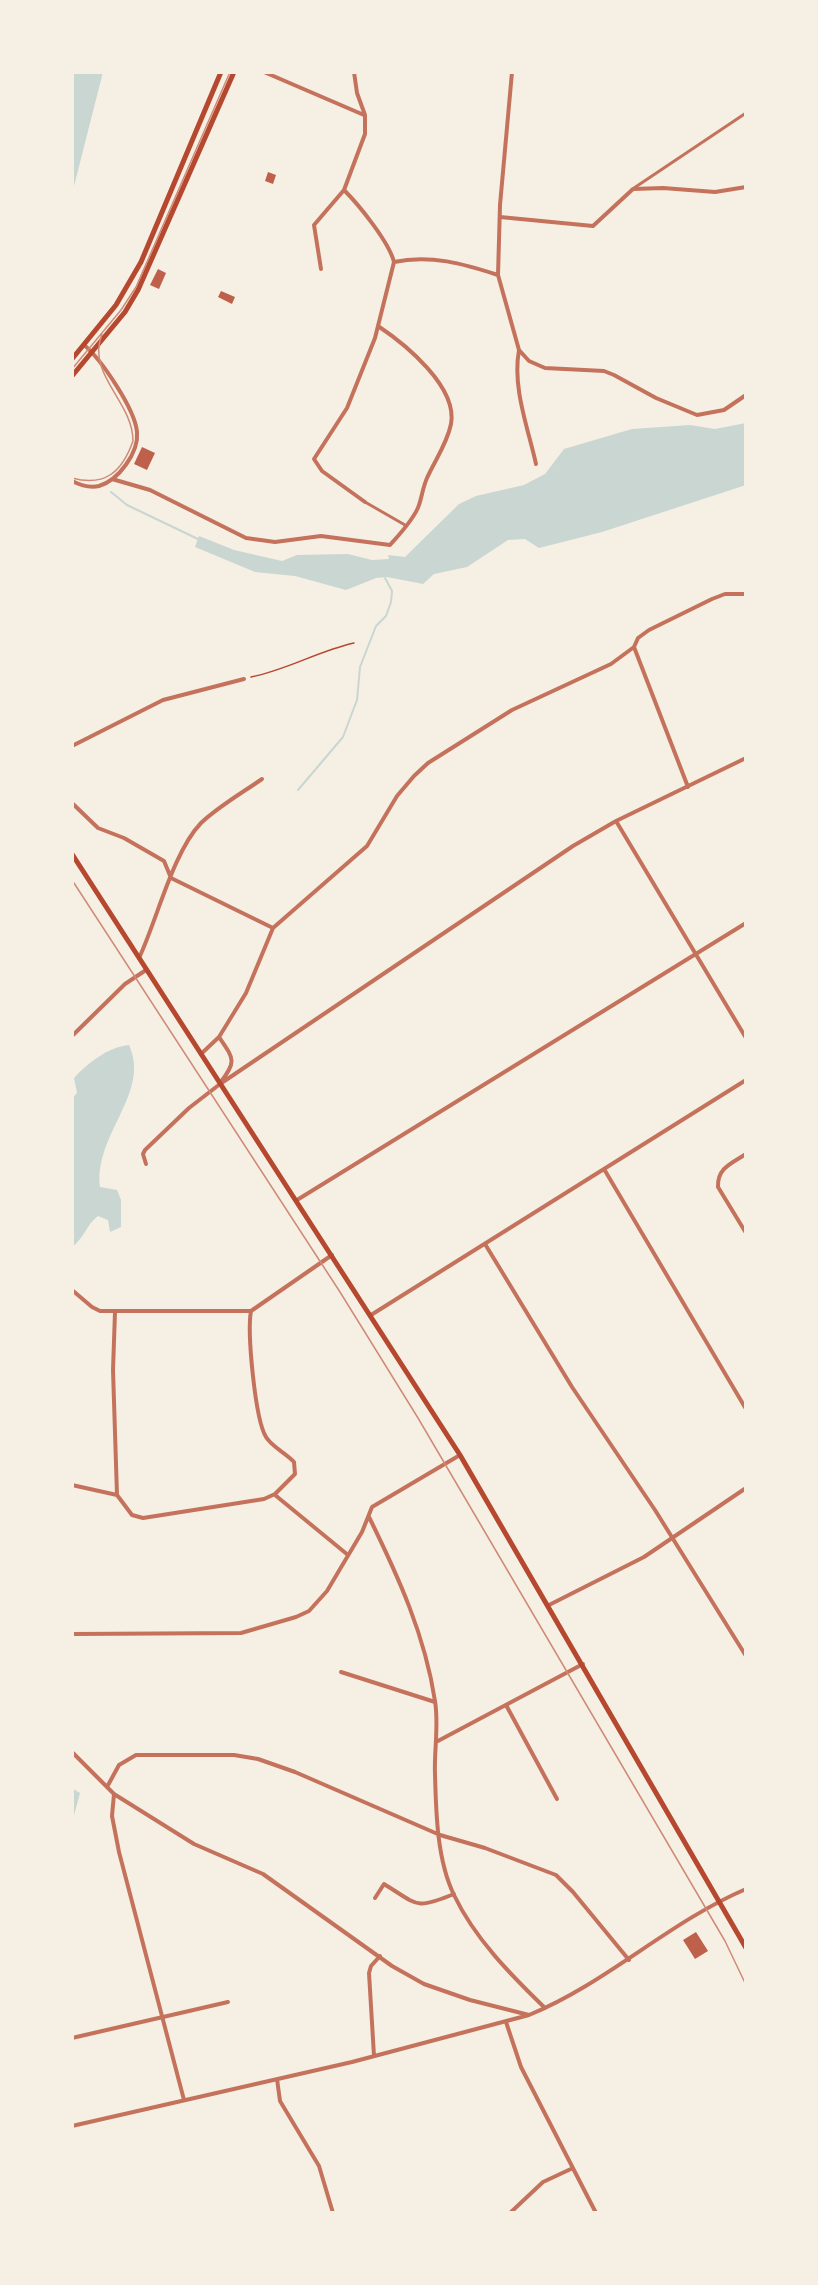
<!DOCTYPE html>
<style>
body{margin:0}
#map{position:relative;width:818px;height:2285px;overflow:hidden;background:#f6efe4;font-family:"Exo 2",sans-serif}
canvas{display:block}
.frame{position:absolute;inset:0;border:74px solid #f6efe4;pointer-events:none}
</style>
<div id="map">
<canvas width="818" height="2285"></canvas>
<div class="frame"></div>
</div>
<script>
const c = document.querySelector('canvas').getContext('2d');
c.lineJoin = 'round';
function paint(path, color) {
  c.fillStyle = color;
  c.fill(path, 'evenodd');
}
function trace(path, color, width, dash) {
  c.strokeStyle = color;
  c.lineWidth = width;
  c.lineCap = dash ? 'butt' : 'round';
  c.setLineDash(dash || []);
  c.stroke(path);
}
paint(new Path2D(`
 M 72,72 L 103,72 L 74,186 L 72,222 Z
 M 746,423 L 746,485 L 602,532 L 539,548 L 525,539 L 508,540 L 467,567 L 434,574 L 423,584 L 387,577 L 376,578 L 346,590 L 295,576 L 255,572 L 195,547 L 199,536 L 234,550 L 282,561 L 297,555 L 348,554 L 372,560 L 389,559 L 388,555 L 405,557 L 459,504 L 476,496 L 524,485 L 545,474 L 564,449 L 632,429 L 690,425 L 715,429 Z
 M 129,1045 C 151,1093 94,1134 100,1187 L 117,1190 L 121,1200 L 121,1227 L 110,1232 L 108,1220 L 98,1216 C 86,1225 85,1237 72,1247 L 74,1211 L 72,1098 L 77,1093 L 74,1078 C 88,1063 108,1047 129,1045 Z
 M 72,1788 L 80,1793 L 72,1823 Z`), '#c9d6d2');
trace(new Path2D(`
 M 111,492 L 127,505 L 200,540
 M 298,790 L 343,737 L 357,700 L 360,667 L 376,626 L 386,616 L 391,602 L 392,591 L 384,576`), '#c9d6d2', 2);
paint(new Path2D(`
 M 268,172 L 276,175 L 273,184 L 265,181 Z
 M 158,269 L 166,273 L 159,289 L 150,285 Z
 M 221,291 L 235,297 L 232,304 L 218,297 Z
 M 142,447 L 155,453 L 147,470 L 134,464 Z
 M 696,1932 L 708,1951 L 695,1959 L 683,1940 Z`), '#bf614a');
trace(new Path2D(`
 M 251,677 C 287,670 318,651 354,643`), '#b5482f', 1.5);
trace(new Path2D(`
 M 634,188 L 746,113
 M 365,502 L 405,525`), '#c5725c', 3);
trace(new Path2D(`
 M 264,72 L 364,115
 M 512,72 L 500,205 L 498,275 L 519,350 L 529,361 L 545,368 L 604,371 L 614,375 L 656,398 L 697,415 L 724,410 L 746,395
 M 344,190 C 359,205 389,242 394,262 L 375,338 L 347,408 L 314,459 L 322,471 L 365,502
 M 500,217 L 593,226 L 633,189 L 663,188 L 715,192 L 746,187
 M 394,262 C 430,254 464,264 498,275
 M 321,269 L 314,225 L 344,190 L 365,134 L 365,115 L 357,93 L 354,72
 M 519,350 C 512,387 528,428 536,464
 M 112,479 L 150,490 L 246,538 L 275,542 L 321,536 L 390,545 C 399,535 415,518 419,505 C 422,496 423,487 427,478 C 435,460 447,444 451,424 C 458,387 405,344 378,326
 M 72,481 C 80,485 91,488 99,486 C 119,480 139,452 137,432 C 135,409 101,359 84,345
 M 634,647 L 688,787
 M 72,746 L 163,700 L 244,679
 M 72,803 L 98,828 L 124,838 L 164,861 L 171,878 L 273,928
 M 616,821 L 746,1038
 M 139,958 C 157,920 173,852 201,823 C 219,806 242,793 262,779
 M 72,1036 L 125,984 L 146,970
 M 201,1054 L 219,1037
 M 220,1083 C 237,1061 234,1059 219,1037 L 246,993 L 273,928 L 367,846 L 397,796 L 414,776 L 428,763 L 512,710 L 611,664 L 634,647 L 638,638 L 649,630 L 712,599 L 725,594 L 746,594
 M 746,1154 C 732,1163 717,1168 718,1187 L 746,1233
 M 146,1164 L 143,1154 L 145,1150 L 189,1108 L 220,1084 L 573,846 L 616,821 L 746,758
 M 604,1169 L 746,1409
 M 297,1200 L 746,923
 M 485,1244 L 572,1387 L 655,1510 L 746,1656
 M 72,1290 L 92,1307 L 100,1311 L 251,1311 L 332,1255
 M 371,1315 L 746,1080
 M 72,1485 L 117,1495 L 113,1370 L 115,1312
 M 117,1495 L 132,1515 L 143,1518 L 264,1499 L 275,1494 L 295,1474 L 294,1462 C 286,1453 272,1447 266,1437 C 255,1419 247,1332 251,1311
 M 275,1495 L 348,1555
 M 369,1517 C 398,1576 425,1635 435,1701 C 439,1725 434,1750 435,1774 C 436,1813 437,1860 454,1895 C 475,1939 511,1975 545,2008
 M 549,1605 L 644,1557 L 746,1488
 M 72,1634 L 241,1633 L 296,1617 L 309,1611 L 327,1591 L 362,1532 L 372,1507 L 460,1455
 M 341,1672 L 435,1702
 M 506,1705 L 557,1799
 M 436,1742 L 583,1664
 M 72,1752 L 114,1794 L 194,1844 L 263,1874 L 392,1966 L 424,1984 L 470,2000 L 529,2015 C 607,1983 669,1922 746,1889
 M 107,1787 L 119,1765 L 136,1755 L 234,1755 L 258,1759 L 295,1772 L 440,1835 L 485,1848 L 556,1875 L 573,1892 L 629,1960
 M 114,1794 L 112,1816 L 119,1852 L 184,2100
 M 375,1898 L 384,1884 C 418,1905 415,1910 454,1894
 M 506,2022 L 521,2067 L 596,2213
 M 72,2038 L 228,2002
 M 374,2056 L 369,1973 L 371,1966 L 380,1956
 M 277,2079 L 280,2101 L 319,2166 L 333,2213
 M 72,2126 L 352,2062 L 529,2015
 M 510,2213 L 543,2182 L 573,2168`), '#c5725c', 4);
trace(new Path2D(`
 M 72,359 L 116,305 L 141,262 L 221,72
 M 72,376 L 125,312 L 138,290 L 234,72
 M 72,854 L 460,1455 L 746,1948`), '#b5482f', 5);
trace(new Path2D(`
 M 72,369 L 121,310 L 136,287 L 230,72
 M 72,478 C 105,487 122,472 133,441 C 133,401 86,375 102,334
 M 72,880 L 340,1292 L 418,1418 L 725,1941 L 746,1985`), '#cf8b77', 1.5);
</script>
